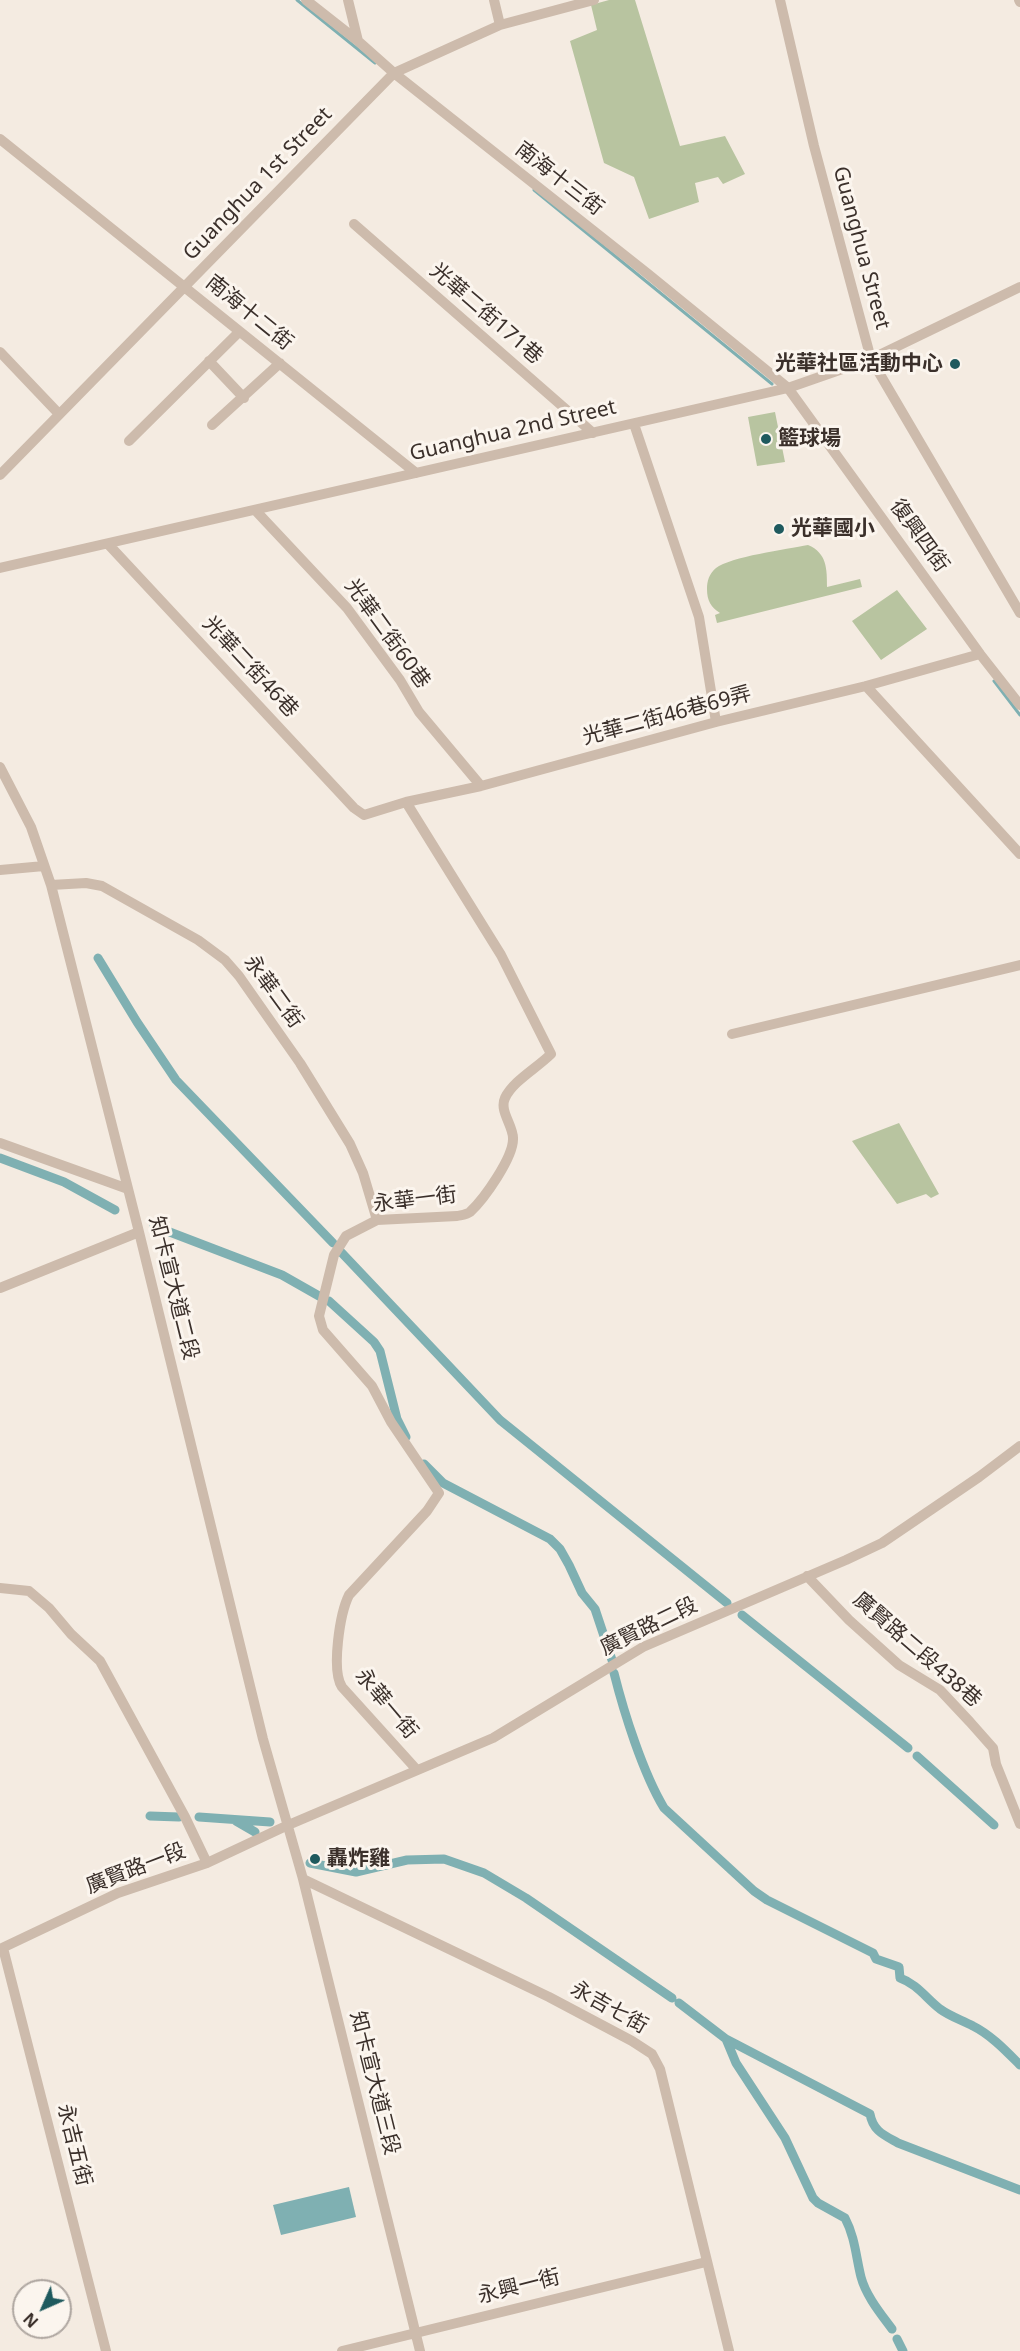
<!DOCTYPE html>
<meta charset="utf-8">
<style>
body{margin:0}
#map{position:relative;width:1020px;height:2351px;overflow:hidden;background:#f4ebe1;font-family:"Noto Sans",sans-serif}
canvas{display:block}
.north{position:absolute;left:12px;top:2279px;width:60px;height:60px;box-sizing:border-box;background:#fbf5ee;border:2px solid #aea6a0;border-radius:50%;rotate:225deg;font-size:16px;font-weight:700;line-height:24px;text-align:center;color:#3b302b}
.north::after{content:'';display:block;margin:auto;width:21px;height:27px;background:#1f5a5e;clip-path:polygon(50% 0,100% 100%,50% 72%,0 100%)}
</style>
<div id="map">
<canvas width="1020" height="2351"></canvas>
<div class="north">N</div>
</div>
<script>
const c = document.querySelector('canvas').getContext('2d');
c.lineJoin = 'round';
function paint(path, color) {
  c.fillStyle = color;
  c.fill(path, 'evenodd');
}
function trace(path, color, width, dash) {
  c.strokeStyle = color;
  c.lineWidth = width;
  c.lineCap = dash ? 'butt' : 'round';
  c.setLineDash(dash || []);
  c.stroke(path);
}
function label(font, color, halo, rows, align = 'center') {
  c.font = font + ' "Noto Sans","Noto Sans TC",sans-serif';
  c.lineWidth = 6;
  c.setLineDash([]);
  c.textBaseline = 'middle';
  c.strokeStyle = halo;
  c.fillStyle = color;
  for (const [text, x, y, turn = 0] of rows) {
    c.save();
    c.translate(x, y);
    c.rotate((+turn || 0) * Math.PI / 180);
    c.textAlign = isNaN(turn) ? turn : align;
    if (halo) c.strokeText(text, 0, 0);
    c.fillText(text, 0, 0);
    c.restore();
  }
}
paint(new Path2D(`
 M 609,0 L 635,0 L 680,146 L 725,136 L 745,174 L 723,184 L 718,177 L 695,183 L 699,202 L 649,219 L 634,177 L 604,163 L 570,41 L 597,30 L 591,5 Z
 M 775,412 L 785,462 L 757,466 L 748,417 Z
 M 808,545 C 827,553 827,569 827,587 L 860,579 L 862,587 L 717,623 L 715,615 L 720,613 C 711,607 707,601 707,589 C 707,581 709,574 716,568 C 730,557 787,549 808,545 Z
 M 897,590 L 927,629 L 881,660 L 852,621 Z
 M 899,1123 L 939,1194 L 931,1198 L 926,1194 L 897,1204 L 852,1141 Z`), '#b8c4a0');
paint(new Path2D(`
 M 349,2187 L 356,2217 L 281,2235 L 273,2205 Z`), '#7fb0b2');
trace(new Path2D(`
 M 297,0 L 375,63
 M 534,190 L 772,384
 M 994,681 L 1020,715`), '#7fb0b2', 3);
trace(new Path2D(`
 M 98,958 L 137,1022 L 176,1080 L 333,1243
 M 0,1158 L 64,1182 L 115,1210
 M 154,1226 L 282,1275 L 319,1296
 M 340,1251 L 500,1420 L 727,1603
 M 329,1301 L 374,1342 L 380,1351 L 397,1419 L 406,1437
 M 424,1464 L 443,1483 L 550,1539 L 560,1549 L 569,1565 L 582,1593 L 595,1609 L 612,1660
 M 742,1615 L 908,1748
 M 614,1673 C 624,1713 643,1773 664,1808 L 754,1891 L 767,1900 L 873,1953 L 876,1959 L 899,1967 L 900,1978 C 917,1984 926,1998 940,2009 C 951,2017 962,2020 973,2026 C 991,2035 1006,2051 1020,2065
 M 917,1756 L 994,1825
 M 150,1816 L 179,1817
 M 199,1817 L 270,1822
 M 236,1821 L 255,1832
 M 310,1863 L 356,1872 L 407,1860 L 444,1859 L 484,1873 L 526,1898 L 672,1998
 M 679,2003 L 726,2039 L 870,2114 C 873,2131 884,2135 898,2143 L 1020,2190
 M 726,2039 L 736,2063 L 785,2138 L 813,2198 L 818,2203 L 845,2218 C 855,2237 856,2257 861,2277 C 866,2296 881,2314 892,2329
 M 897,2339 L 903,2351`), '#7fb0b2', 9);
trace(new Path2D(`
 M 306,0 L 358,41 L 394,73 L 648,274 L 788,388 L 980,654 L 1020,705
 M 348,0 L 358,41
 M 494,0 L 500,25
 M 780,0 L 814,146 L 871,359 L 1020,613
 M 1019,0 L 1020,2
 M 0,139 L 416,473
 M 354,224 L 593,433
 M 0,352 L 59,414
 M 209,361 L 244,398
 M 634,424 L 699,617 L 716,722
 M 212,425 L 280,363
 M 129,441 L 239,332
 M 0,475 L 394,73 L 500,25 L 594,0
 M 256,511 L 347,608 L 400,680 L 419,712 L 481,786
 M 108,544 L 354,808 L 364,815 L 406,802 L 481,786 L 716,722 L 866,686 L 980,654
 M 0,568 L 788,388 L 871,359 L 1020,287
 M 866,686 L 1020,854
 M 0,767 L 31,827 L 51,885 L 139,1232 L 263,1739 L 303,1879 L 420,2351
 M 406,802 L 501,955 L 551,1054 C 537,1068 513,1081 505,1098 C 499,1111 513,1125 513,1138 C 514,1157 484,1199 470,1212 C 466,1215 461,1215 457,1216 L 377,1220 L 346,1236 L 334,1255 L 319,1316 L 323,1330 L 372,1386 L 391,1422 L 439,1493 L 427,1511 L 349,1595 C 340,1613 331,1670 342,1687 L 417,1770
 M 0,870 L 44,866
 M 51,885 L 86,883 L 102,886 L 198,940 L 225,960 L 239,976 L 300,1063 L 350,1144 L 363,1173 L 377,1220
 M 732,1034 L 1020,965
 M 0,1143 L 128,1189
 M 0,1288 L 139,1232
 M 807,1576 L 849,1620 L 899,1665 L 940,1690 L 970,1722 L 993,1748 L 996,1764 L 1020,1824
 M 0,1588 L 29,1591 L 49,1608 L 71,1634 L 100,1661 L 185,1817 L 207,1863
 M 303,1879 L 549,1997 L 632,2041 L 652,2054 L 660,2069 L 729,2351
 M 3,1948 L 106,2351
 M 0,1949 L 118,1893 L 207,1863 L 286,1826 L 493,1738 L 643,1647 L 846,1560 L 882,1543 L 979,1477 L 1020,1446
 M 342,2351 L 706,2262`), '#cdbbac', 10);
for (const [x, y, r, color] of [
 [955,364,6,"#1f5a5e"],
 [766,439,6,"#1f5a5e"],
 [779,529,6,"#1f5a5e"],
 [315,1859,6,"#1f5a5e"]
]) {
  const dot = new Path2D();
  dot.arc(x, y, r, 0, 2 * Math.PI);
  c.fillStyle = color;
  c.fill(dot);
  trace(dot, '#fbf5ee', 2);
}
label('21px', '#3b302b', '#fbf5ee', [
 ["南海十三街",559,179,38],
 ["Guanghua 1st Street",258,184,-46],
 ["Guanghua Street",861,248,75],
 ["南海十二街",249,313,39],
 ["光華二街171巷",486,314,41],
 ["Guanghua 2nd Street",513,431,-13],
 ["復興四街",919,536,54],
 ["光華二街60巷",387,634,54],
 ["光華二街46巷",250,667,47],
 ["光華二街46巷69弄",667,716,-15],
 ["永華二街",273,992,54],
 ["永華一街",415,1200,-7],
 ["知卡宣大道二段",173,1288,76],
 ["廣賢路二段",649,1627,-26],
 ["廣賢路二段438巷",917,1650,41],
 ["永華一街",386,1704,50],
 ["廣賢路一段",136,1869,-21],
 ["永吉七街",609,2008,29],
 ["知卡宣大道三段",374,2083,76],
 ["永吉五街",74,2145,76],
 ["永興一街",519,2287,-14]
]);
label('bold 21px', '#3b302b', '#fbf5ee', [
 ["光華社區活動中心",943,364,"right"],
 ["籃球場",778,439],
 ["光華國小",791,529],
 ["轟炸雞",327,1859]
], 'left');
</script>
